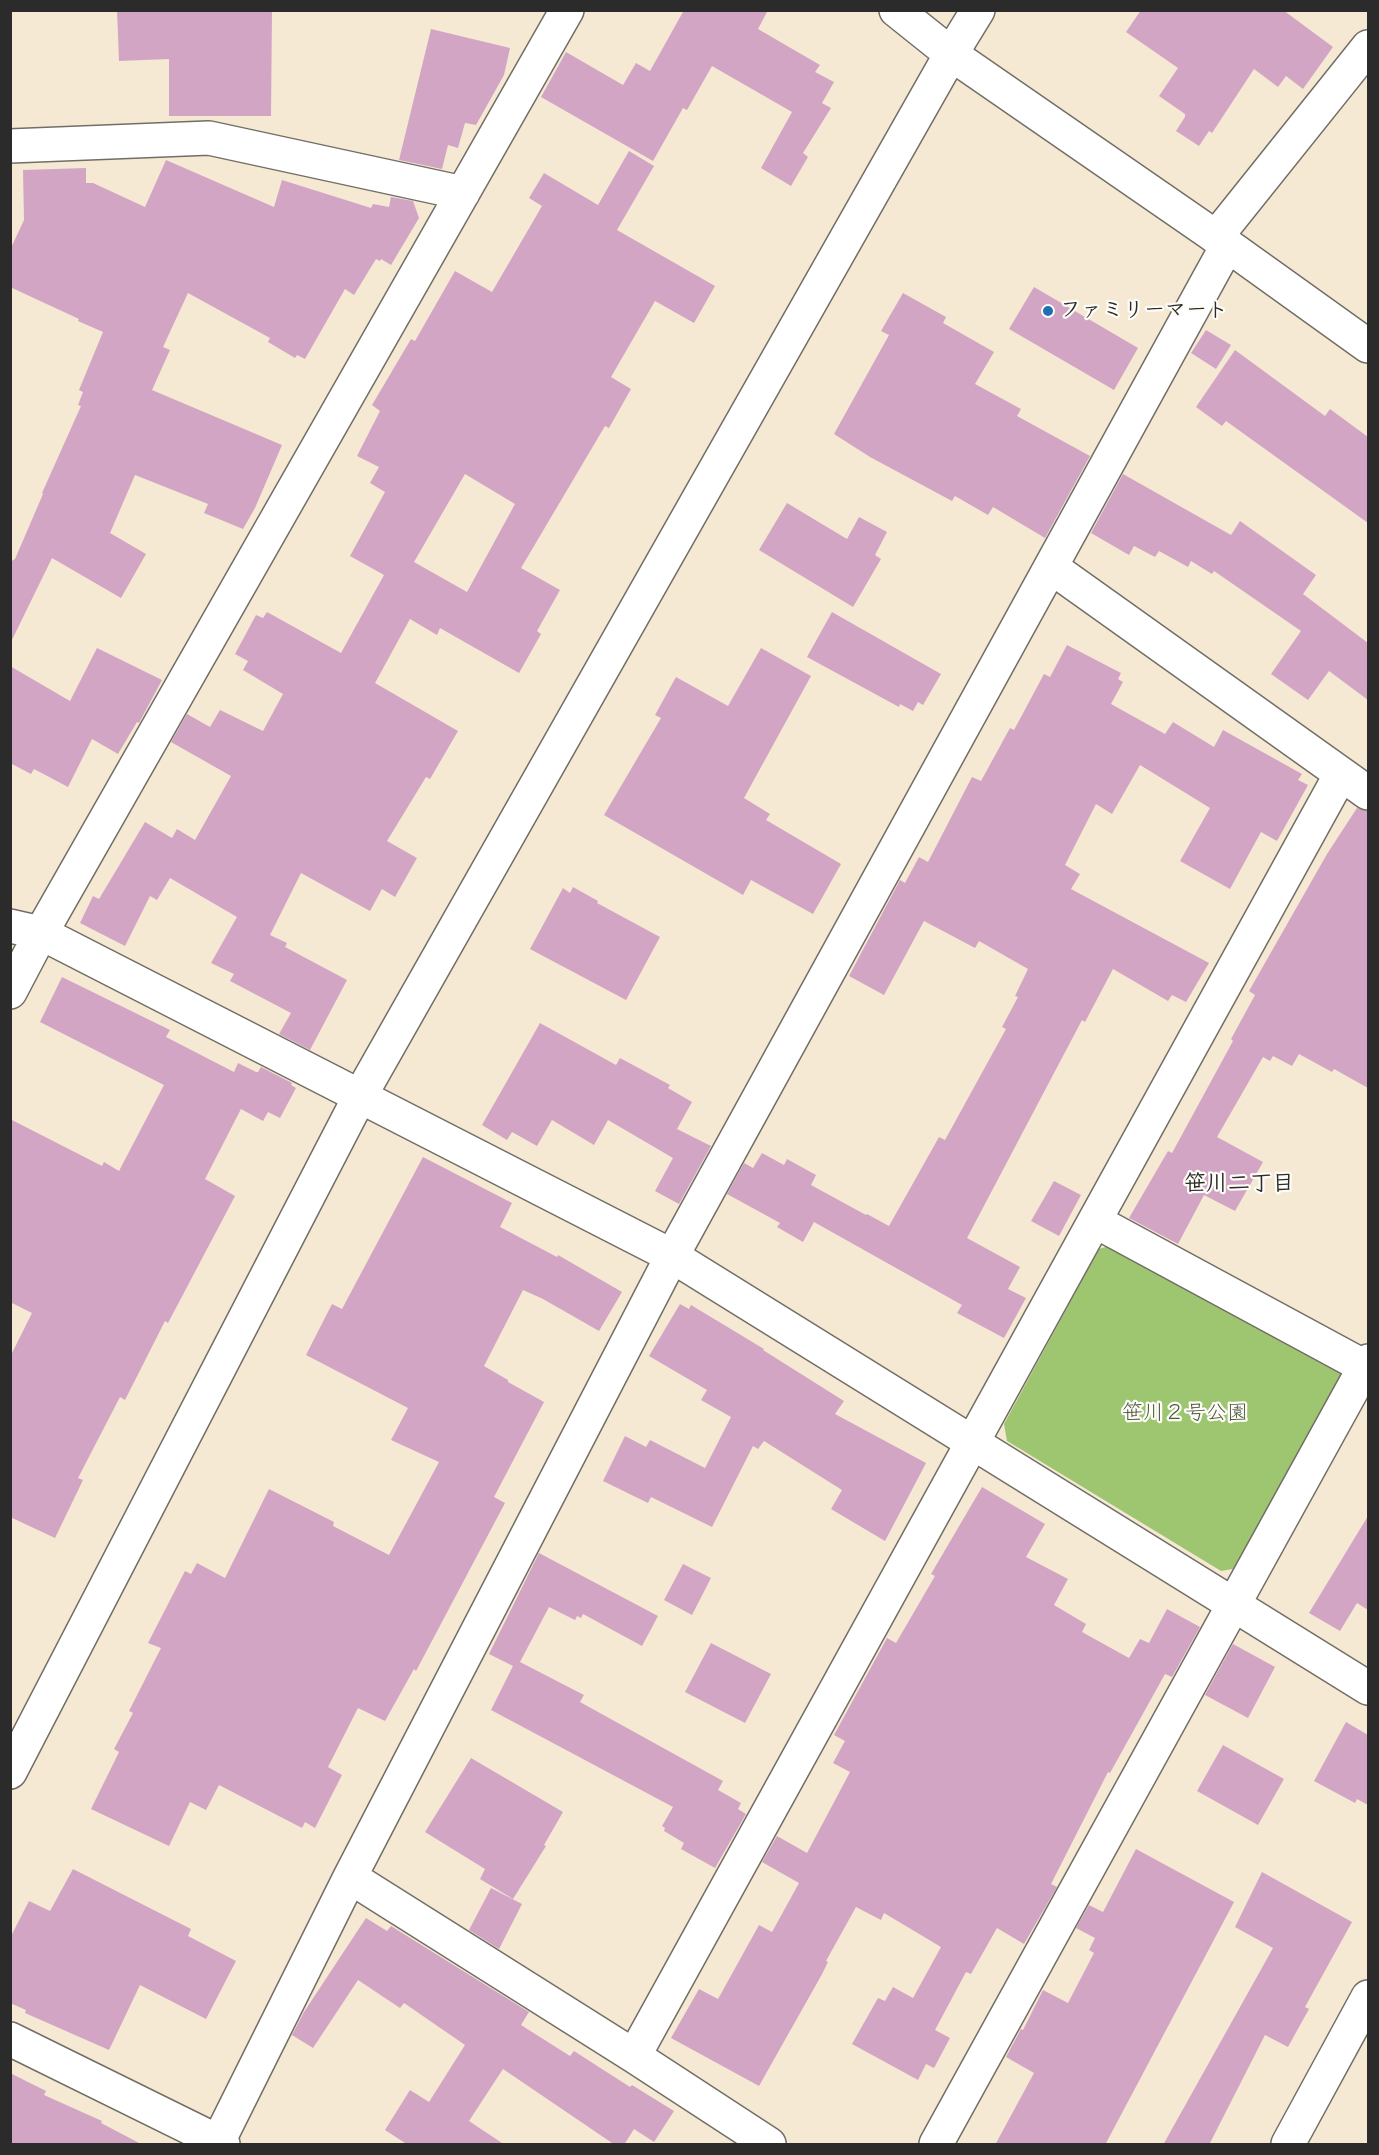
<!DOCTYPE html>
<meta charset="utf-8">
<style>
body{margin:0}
#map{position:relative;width:1379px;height:2155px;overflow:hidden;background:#f5e9d3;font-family:Itim,sans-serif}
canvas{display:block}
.frame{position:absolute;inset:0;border:12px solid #2b2b2b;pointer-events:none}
</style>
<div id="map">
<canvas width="1379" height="2155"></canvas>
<div class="frame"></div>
</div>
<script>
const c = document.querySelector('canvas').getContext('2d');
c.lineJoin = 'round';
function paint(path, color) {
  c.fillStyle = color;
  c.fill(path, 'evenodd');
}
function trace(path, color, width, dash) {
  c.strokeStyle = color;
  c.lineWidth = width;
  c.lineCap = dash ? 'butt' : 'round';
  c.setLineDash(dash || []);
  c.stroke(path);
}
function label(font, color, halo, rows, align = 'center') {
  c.font = font + ' Itim,"Klee One",sans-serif';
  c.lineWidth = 4.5;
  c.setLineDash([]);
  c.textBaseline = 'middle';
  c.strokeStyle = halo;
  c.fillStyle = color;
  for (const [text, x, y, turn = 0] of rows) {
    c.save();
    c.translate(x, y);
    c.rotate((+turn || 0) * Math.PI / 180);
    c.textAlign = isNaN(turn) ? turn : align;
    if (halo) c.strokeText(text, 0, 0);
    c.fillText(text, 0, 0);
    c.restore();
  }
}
paint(new Path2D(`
 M 1115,1244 L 1335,1365 L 1342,1377 L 1238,1568 L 1221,1571 L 1007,1441 L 1004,1424 L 1099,1249 Z`), '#9ec671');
paint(new Path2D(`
 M 117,10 L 272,10 L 271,116 L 169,116 L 169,59 L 119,61 Z
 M 684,10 L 768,10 L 758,29 L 820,65 L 815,72 L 834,82 L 822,103 L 831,108 L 803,153 L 808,157 L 791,186 L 761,168 L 792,112 L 712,66 L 687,110 L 683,108 L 653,161 L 541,97 L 566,52 L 623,85 L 636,63 L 650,71 Z
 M 1141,10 L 1283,10 L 1333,47 L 1303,89 L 1286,76 L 1278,87 L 1254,69 L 1212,133 L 1209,131 L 1199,146 L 1176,131 L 1185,117 L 1185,114 L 1159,96 L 1178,68 L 1126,32 Z
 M 431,29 L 510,48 L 504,75 L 476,125 L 465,123 L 458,148 L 448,145 L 442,169 L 399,160 Z
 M 629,151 L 654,166 L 617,230 L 715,286 L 694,323 L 655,301 L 611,377 L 631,389 L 609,428 L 605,426 L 521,568 L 560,590 L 537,631 L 541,634 L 519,673 L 440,628 L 437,635 L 410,619 L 375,683 L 458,731 L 430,779 L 426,777 L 387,841 L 417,858 L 395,897 L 382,889 L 370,911 L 301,873 L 270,935 L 287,943 L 285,947 L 347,980 L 310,1050 L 279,1034 L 291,1013 L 230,981 L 234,974 L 211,963 L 237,917 L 170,878 L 157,900 L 150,896 L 125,946 L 80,923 L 93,896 L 99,899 L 145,822 L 172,838 L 177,829 L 195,840 L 231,776 L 171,742 L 187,714 L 210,727 L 220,710 L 263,731 L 283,694 L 243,670 L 248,661 L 235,654 L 256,615 L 263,618 L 267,612 L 341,653 L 384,575 L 350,556 L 385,492 L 370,483 L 379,467 L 357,456 L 380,411 L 372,405 L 411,339 L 415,341 L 455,271 L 492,292 L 542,206 L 529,198 L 544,173 L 598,205 ZM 465,474 L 515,504 L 467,592 L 414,562 Z
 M 166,160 L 274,207 L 282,180 L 371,208 L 373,204 L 389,207 L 391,197 L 413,201 L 419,218 L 391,265 L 381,259 L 380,261 L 376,259 L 354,295 L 345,289 L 305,359 L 297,355 L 295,358 L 268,342 L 270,338 L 188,293 L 163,347 L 170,350 L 152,390 L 282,445 L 255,508 L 243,529 L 204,513 L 208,504 L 135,475 L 110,533 L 146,554 L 121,598 L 52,558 L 10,644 L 10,562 L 15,559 L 43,494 L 42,493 L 81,406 L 78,405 L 83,392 L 79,390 L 103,332 L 78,321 L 79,319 L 10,287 L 10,250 L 24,220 L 23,170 L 86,168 L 86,183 L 93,183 L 145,207 Z
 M 1034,287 L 1138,348 L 1114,390 L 1009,329 Z
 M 903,293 L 946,317 L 943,323 L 994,352 L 975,384 L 1021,409 L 1017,416 L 1090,456 L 1045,538 L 993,507 L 988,515 L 955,496 L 952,501 L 870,457 L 834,434 L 889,335 L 881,331 Z
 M 1206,330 L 1231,345 L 1216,369 L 1191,353 Z
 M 1235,350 L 1325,416 L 1330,409 L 1368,437 L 1368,523 L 1226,421 L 1222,426 L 1196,407 Z
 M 1123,474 L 1231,535 L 1240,521 L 1316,575 L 1303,594 L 1368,643 L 1368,700 L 1329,671 L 1308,700 L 1271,674 L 1301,631 L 1214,571 L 1212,574 L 1191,561 L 1188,567 L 1159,551 L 1155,557 L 1134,546 L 1129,555 L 1091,533 Z
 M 787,503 L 847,539 L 859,517 L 887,532 L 875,555 L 881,559 L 853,607 L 759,550 Z
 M 832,612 L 941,674 L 923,705 L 918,702 L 913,711 L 900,704 L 899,707 L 807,657 Z
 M 1067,645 L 1121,673 L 1118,679 L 1123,682 L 1111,704 L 1165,734 L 1173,722 L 1214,747 L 1223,730 L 1302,774 L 1298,780 L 1308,785 L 1277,841 L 1261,832 L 1230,889 L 1180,861 L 1210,808 L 1140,765 L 1112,814 L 1096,804 L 1065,865 L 1080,874 L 1071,889 L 1209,963 L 1186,1002 L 1172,995 L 1168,1001 L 1113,969 L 1085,1022 L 1082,1020 L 967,1238 L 1020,1267 L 1008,1289 L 1026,1298 L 1004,1338 L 957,1313 L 962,1305 L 814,1222 L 803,1242 L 777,1227 L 780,1223 L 727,1194 L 744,1163 L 753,1168 L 762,1153 L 784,1165 L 787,1159 L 816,1175 L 811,1185 L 866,1215 L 867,1214 L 889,1226 L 939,1137 L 945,1140 L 1006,1029 L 1002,1027 L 1018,997 L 1015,996 L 1028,969 L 979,941 L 975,948 L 924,921 L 884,995 L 849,976 L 900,880 L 905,883 L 919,857 L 928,862 L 972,777 L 981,781 L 1010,728 L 1014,730 L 1044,674 L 1050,677 Z
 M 97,648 L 162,680 L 139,723 L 137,722 L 118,754 L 92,739 L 68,787 L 34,769 L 31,774 L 10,763 L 10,666 L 70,701 Z
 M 761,648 L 811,676 L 744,798 L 770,814 L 766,820 L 841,864 L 813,914 L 751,880 L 743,895 L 604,815 L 661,718 L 655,715 L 676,677 L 728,706 Z
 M 1357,808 L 1368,811 L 1368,1088 L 1334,1069 L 1332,1072 L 1299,1054 L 1292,1066 L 1273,1056 L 1270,1061 L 1263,1057 L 1217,1137 L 1263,1162 L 1235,1211 L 1204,1195 L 1178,1244 L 1129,1218 L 1168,1151 L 1172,1153 L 1233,1041 L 1231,1039 L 1255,995 L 1249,991 L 1327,854 Z
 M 573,887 L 598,901 L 597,903 L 660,937 L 626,1000 L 530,949 L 563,888 L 570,893 Z
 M 62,977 L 170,1030 L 166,1037 L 234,1072 L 238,1063 L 256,1072 L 258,1072 L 261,1067 L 292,1083 L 291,1085 L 296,1088 L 280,1118 L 268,1112 L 263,1121 L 241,1109 L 205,1179 L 235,1196 L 168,1323 L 165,1321 L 125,1400 L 120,1397 L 78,1478 L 83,1480 L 55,1538 L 10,1517 L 10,1357 L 32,1313 L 10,1302 L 10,1119 L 102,1166 L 104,1162 L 119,1171 L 164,1085 L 40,1022 Z
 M 540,1023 L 616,1065 L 620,1058 L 670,1085 L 668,1088 L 692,1102 L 677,1129 L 711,1146 L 679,1204 L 655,1191 L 673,1158 L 608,1120 L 594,1145 L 552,1120 L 537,1146 L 512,1132 L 507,1140 L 482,1125 Z
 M 423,1157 L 512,1203 L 500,1227 L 557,1257 L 558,1255 L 622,1292 L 599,1331 L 543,1299 L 523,1290 L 484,1366 L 508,1380 L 508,1382 L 544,1402 L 494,1497 L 505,1503 L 416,1671 L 414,1669 L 385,1721 L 358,1708 L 328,1767 L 342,1775 L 315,1828 L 305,1822 L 302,1828 L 219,1785 L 206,1810 L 190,1802 L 169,1846 L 91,1809 L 119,1752 L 114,1749 L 133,1713 L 129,1711 L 161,1648 L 148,1643 L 185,1571 L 191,1574 L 197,1563 L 225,1578 L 269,1489 L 334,1522 L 333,1526 L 389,1555 L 439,1462 L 391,1440 L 408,1408 L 306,1355 L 332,1304 L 342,1309 Z
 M 1054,1181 L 1081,1195 L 1059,1236 L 1031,1221 Z
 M 680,1304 L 689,1309 L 691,1305 L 764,1349 L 763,1350 L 844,1401 L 835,1414 L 926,1463 L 885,1541 L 831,1509 L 842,1490 L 764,1441 L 758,1449 L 753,1446 L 712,1527 L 651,1497 L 648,1503 L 603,1481 L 625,1436 L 646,1447 L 650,1440 L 705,1468 L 731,1417 L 701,1400 L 707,1390 L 649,1356 Z
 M 982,1487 L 1045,1524 L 1026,1557 L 1068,1579 L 1054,1605 L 1086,1624 L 1082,1632 L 1129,1658 L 1140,1639 L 1149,1643 L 1167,1609 L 1200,1627 L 1172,1677 L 1165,1674 L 1110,1773 L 1108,1772 L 1051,1884 L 1057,1887 L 1024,1944 L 997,1928 L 971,1974 L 966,1972 L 935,2030 L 950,2038 L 934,2068 L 926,2064 L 918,2080 L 852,2044 L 878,1998 L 885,2001 L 893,1987 L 913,1998 L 941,1947 L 884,1913 L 881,1920 L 856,1907 L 826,1961 L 828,1962 L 821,1976 L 759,2086 L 671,2038 L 699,1989 L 718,1999 L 759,1925 L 772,1932 L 799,1883 L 762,1862 L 777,1836 L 807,1853 L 850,1772 L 833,1763 L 845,1741 L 834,1735 L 887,1638 L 896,1643 L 935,1576 L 931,1574 Z
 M 1368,1516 L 1368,1610 L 1357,1603 L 1340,1631 L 1309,1613 Z
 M 539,1553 L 658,1616 L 642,1646 L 583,1614 L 581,1618 L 577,1616 L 575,1620 L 549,1607 L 520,1662 L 584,1695 L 580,1702 L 723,1781 L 718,1790 L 741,1803 L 738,1809 L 746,1814 L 715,1868 L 681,1849 L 684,1843 L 664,1831 L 665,1828 L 662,1826 L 673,1807 L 491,1710 L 513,1666 L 489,1654 Z
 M 683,1564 L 711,1578 L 692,1615 L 664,1600 Z
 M 711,1643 L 771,1674 L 745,1723 L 685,1692 Z
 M 1233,1644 L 1275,1667 L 1248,1718 L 1205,1695 Z
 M 1346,1722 L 1368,1735 L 1368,1805 L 1357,1799 L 1355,1803 L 1314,1781 Z
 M 1223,1745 L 1284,1779 L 1258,1825 L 1197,1791 Z
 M 471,1758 L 563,1812 L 544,1845 L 546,1846 L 513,1899 L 480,1879 L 485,1869 L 425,1832 Z
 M 1136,1849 L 1234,1902 L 1105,2145 L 995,2145 L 1034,2073 L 1006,2057 L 1021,2029 L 1023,2030 L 1043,1990 L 1068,2003 L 1094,1953 L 1089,1950 L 1095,1938 L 1076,1928 L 1089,1905 L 1103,1912 Z
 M 73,1869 L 191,1929 L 188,1936 L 236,1961 L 206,2019 L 140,1985 L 109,2050 L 25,2013 L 26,2010 L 10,2003 L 10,1938 L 29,1901 L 50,1911 Z
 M 1262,1872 L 1352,1922 L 1305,2007 L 1309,2009 L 1288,2047 L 1265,2035 L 1209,2145 L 1163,2145 L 1273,1948 L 1235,1927 Z
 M 491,1888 L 522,1904 L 499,1949 L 469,1930 Z
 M 366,1918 L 387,1931 L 391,1926 L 529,2012 L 521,2025 L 570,2056 L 574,2051 L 630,2087 L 632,2085 L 674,2111 L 654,2142 L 634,2129 L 624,2145 L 615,2145 L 503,2069 L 469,2121 L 505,2145 L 408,2145 L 385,2130 L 410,2090 L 429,2102 L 465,2045 L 404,2003 L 400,2008 L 358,1980 L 313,2048 L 292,2035 L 304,2012 Z
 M 10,2073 L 46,2091 L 44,2095 L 102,2121 L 101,2123 L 143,2145 L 10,2145 Z`), '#d3a5c5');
const minor = new Path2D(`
 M 10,146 L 209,138 L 463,193
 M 1216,237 L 1368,47
 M 1051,567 L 1368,793
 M 10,926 L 41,933 L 672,1256 L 1368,1688
 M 10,992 L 41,933 L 567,10
 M 1095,1221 L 1365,1367
 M 350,1877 L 634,2056 L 769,2144
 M 10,2039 L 223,2144
 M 634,2056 L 1341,774
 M 217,2144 L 350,1877 L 672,1256 L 1227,246
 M 936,2144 L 1368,1361
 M 1288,2144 L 1368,1997`);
const tertiary = new Path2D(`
 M 896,10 L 951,54 L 1216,237 L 1368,346
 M 10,1772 L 360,1096 L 951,54 L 978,10`);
trace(minor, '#726e66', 36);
trace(tertiary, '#726e66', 36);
trace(minor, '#fff', 33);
trace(tertiary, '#fff', 33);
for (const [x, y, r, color] of [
 [1048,311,6,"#1f6fb2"]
]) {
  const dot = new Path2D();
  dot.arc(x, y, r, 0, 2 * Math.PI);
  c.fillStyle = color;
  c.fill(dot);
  trace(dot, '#fdfcf7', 2);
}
label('bold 21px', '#2b2b2b', '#fdfcf7', [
 ["ファミリーマート",1060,311]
], 'left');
label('21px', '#4e5a40', '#fdfcf7', [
 ["笹川２号公園",1185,1414]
]);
label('bold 22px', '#2b2b2b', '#fdfcf7', [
 ["笹川二丁目",1239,1184]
]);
</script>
